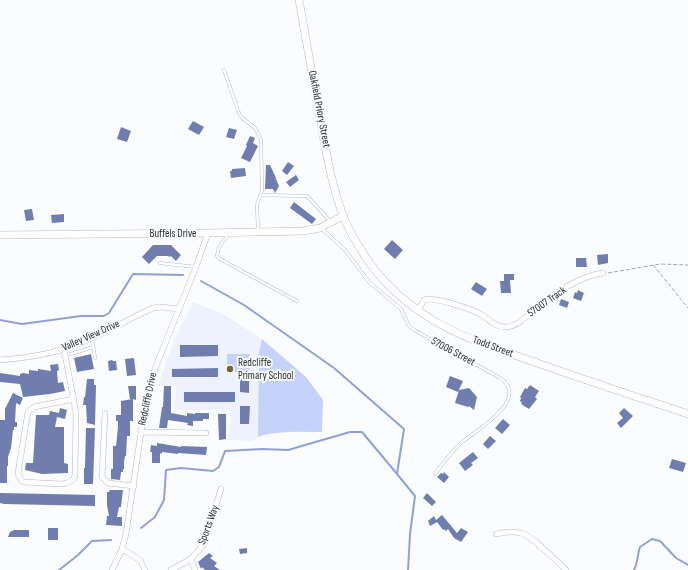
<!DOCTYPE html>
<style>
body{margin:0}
canvas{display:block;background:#fbfcfe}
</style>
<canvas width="688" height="570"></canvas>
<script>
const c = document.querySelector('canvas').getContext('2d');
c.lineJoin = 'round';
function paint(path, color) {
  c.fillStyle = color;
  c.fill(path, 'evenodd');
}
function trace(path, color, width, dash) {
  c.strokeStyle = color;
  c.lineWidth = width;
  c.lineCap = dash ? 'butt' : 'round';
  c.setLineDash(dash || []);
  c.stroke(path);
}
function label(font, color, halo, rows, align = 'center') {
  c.font = font + ' "Sofia Sans Condensed",sans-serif';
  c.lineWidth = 4;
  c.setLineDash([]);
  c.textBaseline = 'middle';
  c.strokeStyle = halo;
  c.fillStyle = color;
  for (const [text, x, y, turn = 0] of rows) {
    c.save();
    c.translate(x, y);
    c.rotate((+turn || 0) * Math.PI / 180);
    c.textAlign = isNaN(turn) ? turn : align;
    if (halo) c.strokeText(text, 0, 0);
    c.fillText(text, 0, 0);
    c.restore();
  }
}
paint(new Path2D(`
 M 193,302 L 221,313 L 262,339 L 306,377 L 323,400 L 322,432 L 292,432 L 263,435 L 251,441 L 228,440 L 231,410 L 174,410 L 176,385 L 158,386 L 174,340 Z`), '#edf2fe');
paint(new Path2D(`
 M 262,339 L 306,377 L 323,400 L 322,432 C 306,432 273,430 258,437 L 259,353 Z
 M 227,354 L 250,354 L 250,372 L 227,372 Z`), '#c5d2f9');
trace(new Path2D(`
 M 201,281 L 244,305 L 334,368 L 404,429 L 397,474 L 415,496 L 410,534 L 408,570
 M 0,320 L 22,324 L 81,316 L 104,316 L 109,313 L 133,274 L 183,275
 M 141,528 L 155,517 L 164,500 L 166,470 L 181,468 L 213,471 L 219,467 L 225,451 L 262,449 L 288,450 L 350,432 L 362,432 L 397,474
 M 59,570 L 78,555 L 92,541 L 111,540
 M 634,570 C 638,563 637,555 640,547 L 652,539 L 660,541 L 676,558 L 688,565`), '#92a1d4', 2);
paint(new Path2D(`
 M 193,121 L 204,127 L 199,135 L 188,129 Z
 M 121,127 L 131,131 L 127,142 L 117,139 Z
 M 229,128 L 237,130 L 234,139 L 226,137 Z
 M 250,136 L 255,138 L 253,143 L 258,146 L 250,162 L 241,158 L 247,146 L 246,145 Z
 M 288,162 L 294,166 L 287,175 L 282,171 Z
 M 266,165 L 270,165 L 276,178 L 275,181 L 276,179 L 279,186 L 275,193 L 273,189 L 265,189 Z
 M 245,168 L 246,176 L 231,178 L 230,171 L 232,171 L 232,169 Z
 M 296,175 L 299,180 L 290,187 L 286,182 Z
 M 294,202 L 316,219 L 312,224 L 290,208 Z
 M 32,209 L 34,220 L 26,221 L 24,210 Z
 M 64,214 L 64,222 L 52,223 L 51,215 Z
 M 392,240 L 403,250 L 395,259 L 384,249 Z
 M 153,245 L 171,245 L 181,255 L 176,261 L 171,256 L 169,257 L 168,256 L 157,256 L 149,264 L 142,257 Z
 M 608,254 L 608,263 L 598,265 L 597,255 Z
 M 576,258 L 586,258 L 587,267 L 576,267 Z
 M 504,274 L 514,274 L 514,280 L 510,280 L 511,293 L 501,293 L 500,281 L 504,281 Z
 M 476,282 L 487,289 L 482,296 L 471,289 Z
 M 578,290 L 584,293 L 581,301 L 573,298 L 575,292 L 577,293 Z
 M 561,299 L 569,302 L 567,308 L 559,305 Z
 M 180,345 L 218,345 L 218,356 L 180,357 Z
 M 91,354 L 94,369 L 77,372 L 74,358 Z
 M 134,358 L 136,375 L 127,376 L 125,359 Z
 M 112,360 L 113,361 L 116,361 L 117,370 L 109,371 L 108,361 Z
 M 58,364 L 59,370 L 57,371 L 58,383 L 63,382 L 65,391 L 50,394 L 23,397 L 20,384 L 0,382 L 0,373 L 20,376 L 20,374 L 23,373 L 29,374 L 29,370 L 38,371 L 38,369 L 51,371 L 50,365 Z
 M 218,368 L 218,377 L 172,377 L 172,369 Z
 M 240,375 L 249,375 L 249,393 L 240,392 Z
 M 450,376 L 463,381 L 458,392 L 446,387 Z
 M 87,379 L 94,379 L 94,385 L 96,385 L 95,425 L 87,423 L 86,405 L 83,405 L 84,397 L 85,397 Z
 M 530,385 L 539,391 L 535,397 L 537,399 L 529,409 L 521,404 L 522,403 L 520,401 L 521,398 L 520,397 L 525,388 L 527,389 Z
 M 128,386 L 136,386 L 136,400 L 133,399 L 133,421 L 130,421 L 130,436 L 127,436 L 126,456 L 125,456 L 124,462 L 124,469 L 123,469 L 123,472 L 121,472 L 120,480 L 111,479 L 111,469 L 113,469 L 113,446 L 116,446 L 118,427 L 118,421 L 116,421 L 116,415 L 121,415 L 121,401 L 132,399 L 130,399 Z
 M 164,386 L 171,386 L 171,413 L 187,416 L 187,413 L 195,414 L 195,413 L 209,413 L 209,419 L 203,419 L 203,421 L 193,421 L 193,426 L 187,425 L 188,423 L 168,420 L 167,428 L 159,428 L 162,407 L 163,407 Z
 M 469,388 L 477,397 L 474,410 L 469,406 L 468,407 L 455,403 L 459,390 Z
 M 184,392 L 235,392 L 235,402 L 184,402 Z
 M 13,393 L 23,398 L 20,405 L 16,403 L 15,422 L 17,422 L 17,427 L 14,427 L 14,430 L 13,430 L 11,448 L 8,457 L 8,466 L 7,466 L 7,483 L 0,483 L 0,420 L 5,420 L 5,409 Z
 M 240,406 L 250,406 L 249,424 L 240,424 Z
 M 60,408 L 67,410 L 65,419 L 57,417 L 55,427 L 64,427 L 64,463 L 68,464 L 68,473 L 42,474 L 25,470 L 26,463 L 33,463 L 36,415 L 49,415 L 50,411 L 59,413 Z
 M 624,408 L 633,416 L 621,428 L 617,423 L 623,418 L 619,413 Z
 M 218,414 L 226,414 L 226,439 L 219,440 Z
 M 503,419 L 510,425 L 502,434 L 495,428 Z
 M 86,428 L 95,428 L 93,484 L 84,484 L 84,468 L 85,468 Z
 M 490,436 L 496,441 L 488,449 L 483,444 Z
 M 157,443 L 181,447 L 181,446 L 207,447 L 206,455 L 178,453 L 178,454 L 162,452 L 162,454 L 160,453 L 160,463 L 152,463 L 152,452 L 150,452 L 151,445 L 157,446 Z
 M 473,452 L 478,458 L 471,463 L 473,465 L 465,471 L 459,463 Z
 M 672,459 L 686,463 L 683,472 L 669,468 Z
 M 444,472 L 449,477 L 444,483 L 437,477 L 441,473 L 443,474 Z
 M 110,490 L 123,490 L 121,507 L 119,507 L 117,517 L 122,517 L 122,526 L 106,525 L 107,516 L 109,516 L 107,505 L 107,492 L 109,492 Z
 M 0,493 L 95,495 L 95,506 L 4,504 L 0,503 Z
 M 427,493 L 436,502 L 432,506 L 423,498 Z
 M 442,515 L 457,533 L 461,528 L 468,532 L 461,542 L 454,538 L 448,529 L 446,531 L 444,529 L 443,530 L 437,522 L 430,526 L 428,521 L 434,516 L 436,520 Z
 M 48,528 L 58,528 L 58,540 L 48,540 Z
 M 14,530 L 29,530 L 29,537 L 8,537 L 10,532 Z
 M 247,548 L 247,553 L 240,554 L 239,549 Z
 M 209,553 L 213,556 L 210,558 L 217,563 L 214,566 L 220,570 L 205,570 L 202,567 L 201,569 L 198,562 Z`), '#6f7eae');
const service = new Path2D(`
 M 224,70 L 239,113 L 241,117 L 255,128 L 261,139 L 262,190 L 257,205 L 258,230
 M 261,195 L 306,196 L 310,199 L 330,221
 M 321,228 L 345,250 L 369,282 L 401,309 L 409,326 L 414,330 L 502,379 C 529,402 474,431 461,443 C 451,452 443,463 435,474
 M 228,235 L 219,247 L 217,256 L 220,259 L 297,301
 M 160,263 L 196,267
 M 92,339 L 95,358
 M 71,354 L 93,347`);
const minor = new Path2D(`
 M 419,311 L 420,307 L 424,300 C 433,296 472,309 482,315 C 490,320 495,327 506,327 C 520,326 530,312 541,304 C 558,291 582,276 603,273
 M 64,349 L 76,413 L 75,475 L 74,479 L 67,483 L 61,484 L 23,482 L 19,477 L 18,473 L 28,412 L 34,407 L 74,399
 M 0,360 C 26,358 54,354 78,344 C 104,334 128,319 153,308 L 161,307 L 179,309
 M 105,414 L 102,477 L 108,483 L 134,486
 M 141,432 L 206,433
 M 496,534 C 504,532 513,531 521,533 C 534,537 556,561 566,570
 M 122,549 L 140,560 L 145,570
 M 191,559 L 195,570
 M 112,570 L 122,549 L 126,534 L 144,412 L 149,390 L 156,366 L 196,267 L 208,233
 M 171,570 L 191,559 L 204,544 L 221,489`);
const tertiary = new Path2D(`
 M 299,0 C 307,45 315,90 323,135 C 328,162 333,189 343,215 C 349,232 359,247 369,262 C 414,324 474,341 543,365 C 591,382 640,398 688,414
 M 0,235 L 208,233 L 303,231 L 320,228 L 343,216`);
trace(service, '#b5b9c7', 3.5);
trace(minor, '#b5b9c7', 6);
trace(tertiary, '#b5b9c7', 8);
trace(new Path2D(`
 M 653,265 L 688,308
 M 608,273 L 660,264 L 688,265`), '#a2a3a6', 1, [4, 2]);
trace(service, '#fff', 2.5);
trace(minor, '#fff', 5);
trace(tertiary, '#fff', 7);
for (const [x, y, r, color] of [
 [230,369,4,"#786735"]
]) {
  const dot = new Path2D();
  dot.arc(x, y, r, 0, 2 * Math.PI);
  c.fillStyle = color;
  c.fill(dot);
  trace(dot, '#fbfcfe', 1.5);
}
label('11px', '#2a2c31', '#fbfcfe', [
 ["Oakfield Priory Street",319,109,79],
 ["Buffels Drive",173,234],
 ["57007 Track",547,302,-35],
 ["Valley View Drive",91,336,-24],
 ["Todd Street",493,347,20],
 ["57006 Street",453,352,28],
 ["Redcliffe Drive",148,399,-78],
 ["Sports Way",209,525,-70]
]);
label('11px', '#2a2c31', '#fbfcfe', [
 ["Redcliffe",238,363],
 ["Primary School",238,376]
], 'left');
</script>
